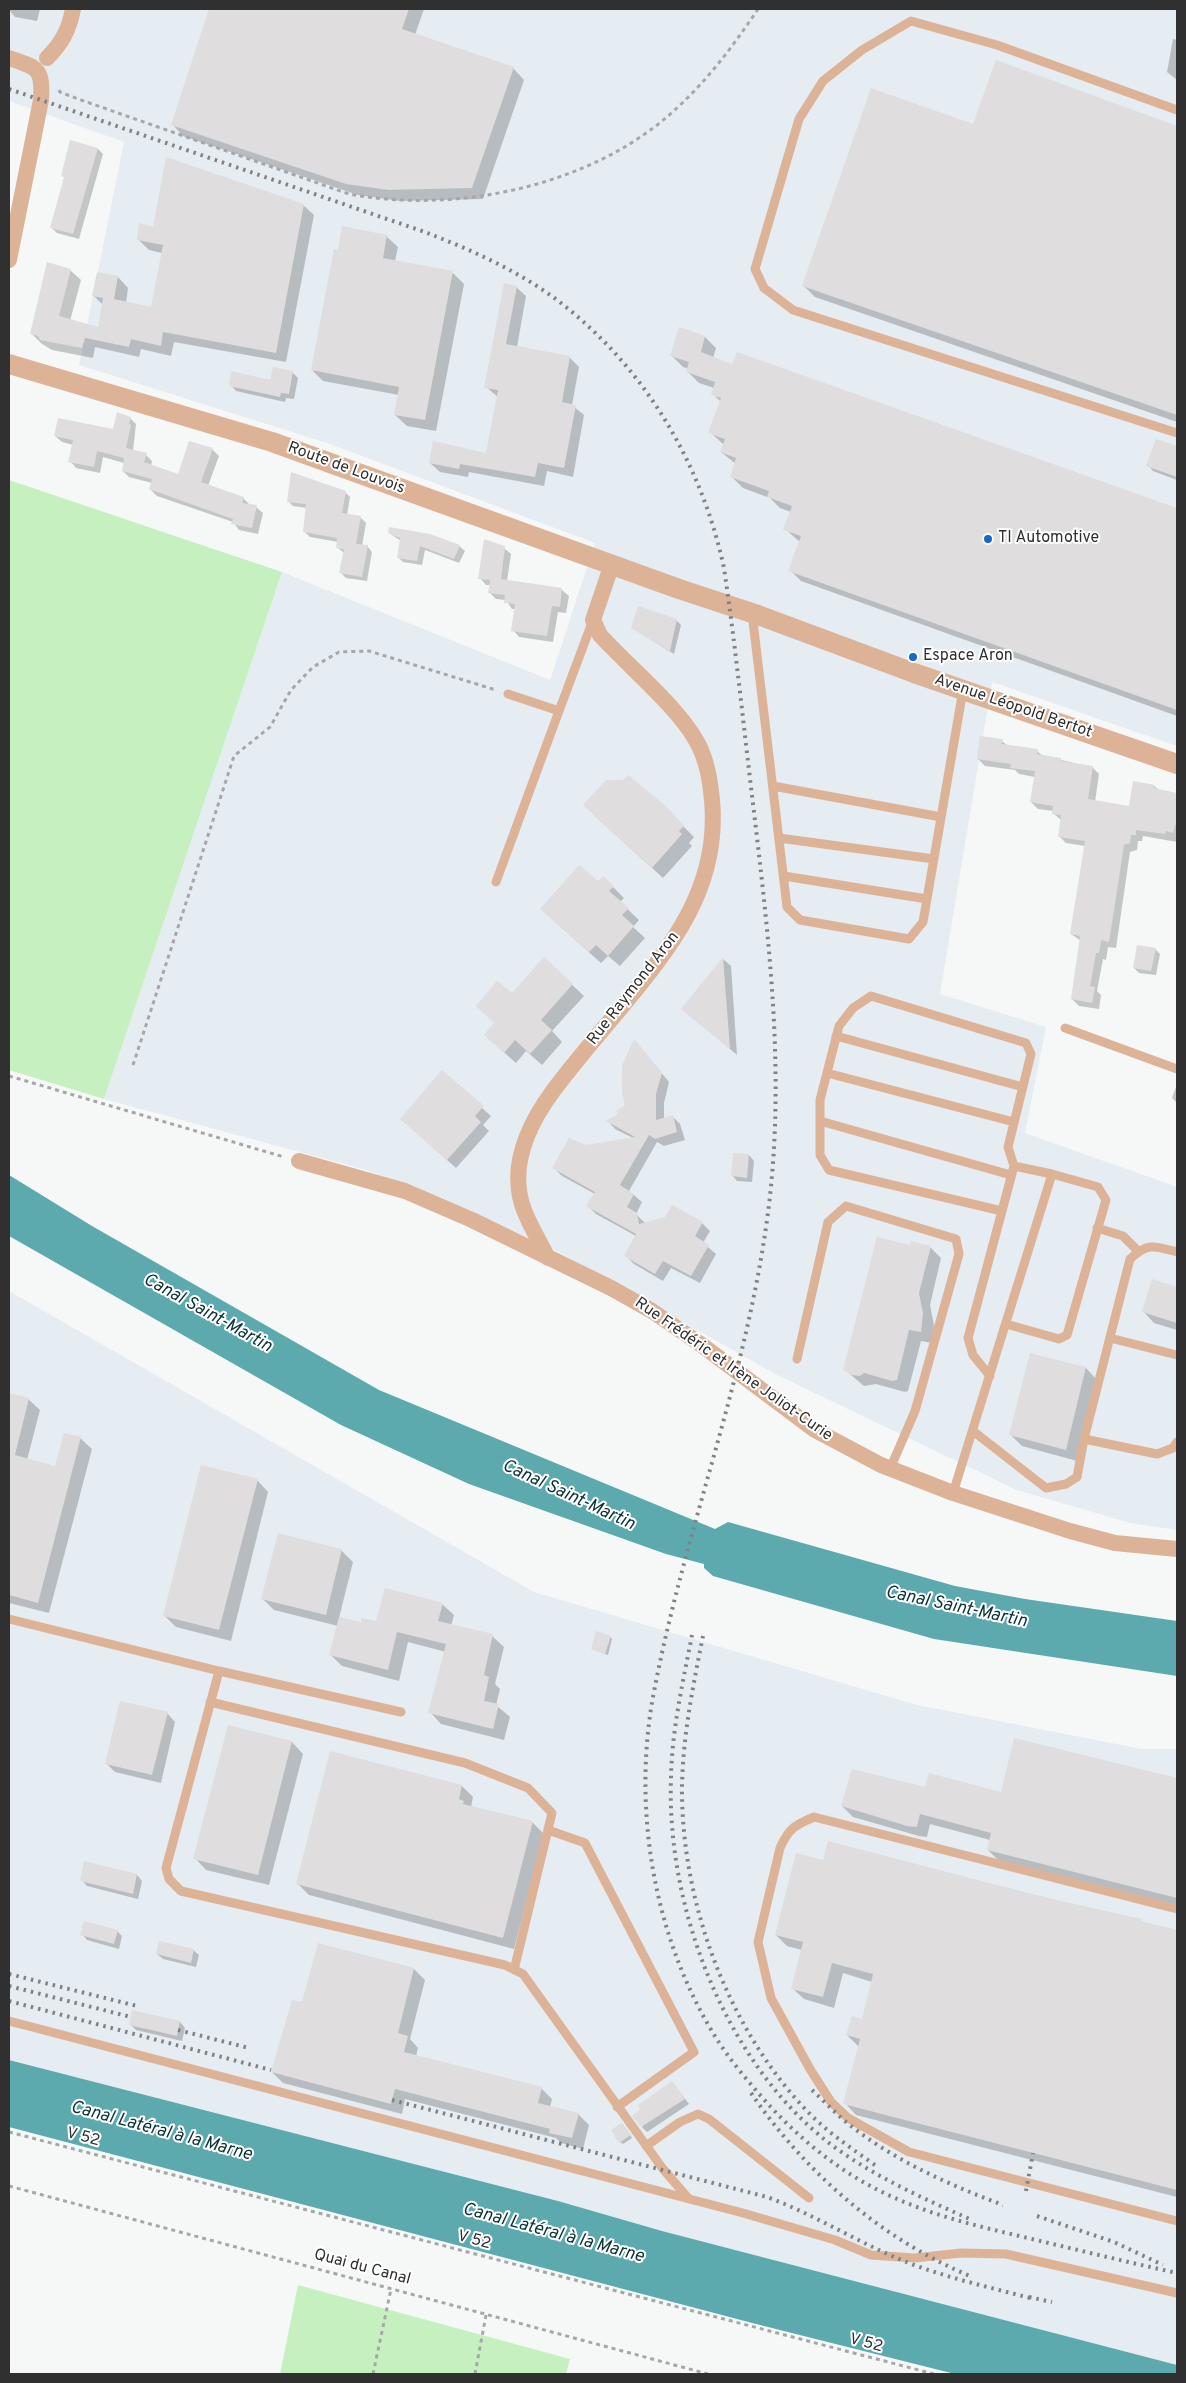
<!DOCTYPE html>
<meta charset="utf-8">
<style>
body{margin:0}
#map{position:relative;width:1186px;height:2383px;overflow:hidden;background:#f6f8f8;font-family:Overpass,sans-serif}
canvas{display:block}
.frame{position:absolute;inset:0;border:10px solid #303031;pointer-events:none}
</style>
<div id="map">
<canvas width="1186" height="2383"></canvas>
<div class="frame"></div>
</div>
<script>
const c = document.querySelector('canvas').getContext('2d');
c.lineJoin = 'round';
function paint(path, color) {
  c.fillStyle = color;
  c.fill(path, 'evenodd');
}
function trace(path, color, width, dash) {
  c.strokeStyle = color;
  c.lineWidth = width;
  c.lineCap = dash ? 'butt' : 'round';
  c.setLineDash(dash || []);
  c.stroke(path);
}
function label(font, color, halo, rows, align = 'center') {
  c.font = font + ' Overpass,sans-serif';
  c.lineWidth = 4;
  c.setLineDash([]);
  c.textBaseline = 'middle';
  c.strokeStyle = halo;
  c.fillStyle = color;
  for (const [text, x, y, turn = 0] of rows) {
    c.save();
    c.translate(x, y);
    c.rotate((+turn || 0) * Math.PI / 180);
    c.textAlign = isNaN(turn) ? turn : align;
    if (halo) c.strokeText(text, 0, 0);
    c.fillText(text, 0, 0);
    c.restore();
  }
}
paint(new Path2D(`
 M 9,9 L 1177,9 L 1177,746 L 992,682 L 940,994 L 1046,1027 L 1025,1133 L 1177,1187 L 1177,1530 L 1130,1523 L 1017,1490 L 777,1375 L 553,1249 L 370,1171 L 104,1099 L 282,572 L 550,680 L 595,543 L 330,444 L 79,365 L 124,142 L 9,101 Z
 M 9,1291 L 534,1592 L 917,1705 L 1142,1749 L 1177,1749 L 1177,2365 L 662,2231 L 558,2201 L 9,2060 Z`), '#e5ecf2');
paint(new Path2D(`
 M 9,480 L 282,572 L 104,1099 L 9,1070 Z
 M 298,2285 L 570,2359 L 566,2374 L 280,2374 Z`), '#c7f0c0');
paint(new Path2D(`
 M 9,1175 L 92,1226 L 379,1390 L 715,1529 L 728,1522 L 955,1586 L 1025,1599 L 1177,1621 L 1177,1676 L 934,1639 L 713,1576 L 704,1568 L 704,1564 L 666,1554 L 469,1484 L 341,1425 L 9,1236 Z
 M 9,2060 L 558,2201 L 662,2231 L 1177,2365 L 1177,2374 L 955,2374 L 756,2324 L 9,2127 Z`), '#5caaae');
paint(new Path2D(`
 M 10,9 L 40,9 L 37,21 L 15,17 L 10,11 Z
 M 210,9 L 424,9 L 415,35 L 513,68 L 524,80 L 483,199 L 400,201 L 358,195 L 183,136 L 172,124 Z
 M 1173,39 L 1177,40 L 1177,80 L 1167,72 Z
 M 997,62 L 1177,127 L 1177,422 L 815,297 L 804,286 L 974,125 Z
 M 71,142 L 98,149 L 103,154 L 79,239 L 57,233 L 52,228 L 65,178 L 62,175 Z
 M 303,205 L 314,215 L 286,362 L 174,342 L 171,356 L 141,349 L 139,357 L 95,347 L 93,358 L 52,350 L 42,344 L 31,333 L 70,270 L 81,280 L 70,321 L 99,328 L 103,305 L 94,296 L 98,273 L 118,277 L 128,288 L 126,303 L 152,308 L 162,253 L 149,250 L 138,239 L 154,228 Z
 M 386,236 L 398,247 L 395,261 L 453,273 L 464,284 L 436,431 L 407,426 L 395,415 L 399,395 L 323,381 L 312,370 Z
 M 516,287 L 526,296 L 517,347 L 569,357 L 579,367 L 572,405 L 584,415 L 573,477 L 547,471 L 544,486 L 469,472 L 468,477 L 440,472 L 430,463 L 487,455 L 498,397 L 486,387 Z
 M 705,337 L 716,348 L 713,358 L 733,366 L 737,354 L 1177,509 L 1177,716 L 801,581 L 790,570 L 800,542 L 785,529 L 791,512 L 780,508 L 770,498 L 743,488 L 732,477 L 736,464 L 721,452 L 724,445 L 710,432 L 721,402 L 713,394 L 714,388 L 699,383 L 688,372 L 689,369 L 683,367 L 671,355 Z
 M 292,372 L 298,378 L 294,399 L 286,398 L 285,402 L 236,391 L 231,385 L 271,382 Z
 M 130,418 L 136,424 L 133,451 L 146,455 L 152,461 L 151,466 L 179,476 L 212,449 L 219,456 L 208,486 L 243,498 L 249,504 L 256,507 L 263,513 L 258,534 L 239,530 L 233,522 L 157,496 L 150,489 L 152,483 L 129,477 L 123,471 L 124,463 L 103,457 L 100,473 L 76,468 L 70,461 L 73,445 L 62,442 L 55,436 L 114,431 Z
 M 1157,440 L 1177,448 L 1177,480 L 1153,471 L 1148,465 Z
 M 345,492 L 350,497 L 347,515 L 360,517 L 366,523 L 362,546 L 367,546 L 372,552 L 367,581 L 346,578 L 341,573 L 344,553 L 337,547 L 338,542 L 310,537 L 305,532 L 307,508 L 293,506 L 288,501 Z
 M 389,533 L 459,546 L 465,551 L 459,563 L 425,550 L 422,565 L 403,562 L 398,557 L 401,541 Z
 M 504,548 L 511,554 L 507,581 L 562,590 L 569,596 L 566,613 L 558,612 L 553,642 L 519,637 L 513,630 L 516,609 L 512,609 L 506,600 L 496,599 L 489,592 L 490,585 L 486,585 L 480,578 Z
 M 676,620 L 681,625 L 674,654 L 632,628 Z
 M 1002,741 L 1008,746 L 1037,751 L 1043,756 L 1092,767 L 1099,774 L 1095,802 L 1130,808 L 1154,786 L 1159,790 L 1177,794 L 1177,842 L 1143,836 L 1142,841 L 1138,841 L 1137,850 L 1130,852 L 1116,948 L 1108,947 L 1106,960 L 1103,959 L 1097,991 L 1101,995 L 1099,1009 L 1079,1006 L 1072,999 L 1081,941 L 1071,934 L 1085,846 L 1066,843 L 1059,836 L 1062,821 L 1053,813 L 1053,811 L 1038,809 L 1031,802 L 1035,777 L 1019,774 L 1015,770 L 985,766 L 978,759 Z
 M 624,782 L 676,819 L 694,837 L 689,843 L 692,846 L 663,878 L 595,816 Z
 M 598,883 L 613,887 L 624,898 L 620,902 L 639,920 L 633,927 L 645,938 L 620,966 L 608,956 L 601,963 L 553,920 Z
 M 1155,949 L 1160,954 L 1156,975 L 1139,973 L 1134,968 Z
 M 544,959 L 584,996 L 552,1031 L 562,1042 L 542,1065 L 526,1051 L 516,1063 L 497,1046 L 496,1024 L 512,995 Z
 M 723,959 L 731,966 L 737,1055 L 683,1009 Z
 M 635,1041 L 669,1082 L 664,1103 L 664,1119 L 672,1116 L 680,1124 L 685,1140 L 664,1146 L 657,1142 L 629,1191 L 642,1202 L 636,1214 L 645,1223 L 702,1223 L 710,1231 L 703,1243 L 716,1254 L 700,1283 L 671,1268 L 663,1281 L 634,1264 L 626,1256 L 636,1236 L 596,1214 L 588,1206 L 595,1194 L 562,1176 L 554,1168 L 585,1147 L 633,1138 L 615,1129 L 608,1121 L 619,1114 L 626,1106 Z
 M 442,1072 L 491,1116 L 483,1125 L 489,1131 L 456,1168 L 410,1127 Z
 M 1177,1084 L 1177,1103 L 1172,1098 Z
 M 749,1155 L 754,1161 L 752,1182 L 737,1181 L 732,1175 Z
 M 910,1246 L 930,1247 L 941,1258 L 930,1305 L 934,1325 L 932,1343 L 921,1341 L 908,1391 L 905,1392 L 876,1384 L 864,1386 L 844,1369 Z
 M 1153,1280 L 1177,1288 L 1177,1330 L 1154,1323 L 1143,1311 Z
 M 1031,1354 L 1086,1368 L 1097,1380 L 1077,1461 L 1022,1446 L 1011,1435 Z
 M 9,1394 L 28,1399 L 40,1410 L 27,1460 L 56,1467 L 80,1438 L 92,1449 L 49,1613 L 9,1603 Z
 M 257,1480 L 268,1492 L 231,1641 L 176,1627 L 164,1615 Z
 M 341,1550 L 353,1562 L 339,1618 L 362,1624 L 377,1623 L 442,1604 L 454,1615 L 451,1626 L 492,1636 L 504,1647 L 495,1684 L 500,1689 L 496,1705 L 510,1717 L 504,1740 L 441,1724 L 430,1712 L 446,1652 L 408,1642 L 399,1681 L 342,1666 L 331,1655 L 338,1626 L 274,1610 L 262,1598 Z
 M 610,1637 L 612,1639 L 608,1655 L 592,1649 Z
 M 167,1713 L 175,1722 L 161,1783 L 115,1772 L 106,1763 Z
 M 229,1726 L 292,1742 L 303,1754 L 269,1885 L 206,1870 L 195,1858 Z
 M 1015,1739 L 1177,1780 L 1177,1905 L 999,1861 L 988,1850 L 990,1840 L 930,1824 L 927,1837 L 919,1836 L 853,1817 L 842,1806 L 926,1789 L 1002,1793 Z
 M 331,1752 L 462,1786 L 473,1797 L 471,1807 L 532,1822 L 544,1834 L 514,1949 L 309,1895 L 298,1884 Z
 M 829,1843 L 1177,1931 L 1177,2197 L 856,2115 L 845,2103 L 859,2047 L 847,2035 L 863,2021 L 872,1982 L 843,1973 L 834,2008 L 804,1999 L 792,1988 L 802,1950 L 787,1946 L 776,1935 L 824,1861 Z
 M 85,1862 L 137,1875 L 142,1881 L 138,1899 L 87,1886 L 82,1880 Z
 M 117,1931 L 122,1936 L 119,1949 L 87,1940 L 82,1934 Z
 M 193,1950 L 199,1955 L 196,1967 L 163,1959 L 157,1954 Z
 M 414,1969 L 425,1980 L 410,2039 L 418,2048 L 416,2056 L 541,2088 L 552,2099 L 550,2107 L 578,2114 L 589,2125 L 583,2149 L 561,2143 L 556,2138 L 405,2099 L 402,2114 L 283,2083 L 272,2072 L 303,2004 Z
 M 133,2011 L 180,2022 L 185,2028 L 182,2041 L 136,2030 L 130,2024 Z
 M 672,2082 L 689,2104 L 647,2132 L 642,2127 Z
 M 625,2127 L 632,2138 L 623,2144 L 620,2142 Z`), '#0003');
paint(new Path2D(`
 M 209,9 L 409,9 L 402,29 L 514,67 L 472,188 L 388,190 L 346,184 L 171,125 Z
 M 996,60 L 1177,126 L 1177,415 L 802,286 L 871,88 L 973,124 Z
 M 70,140 L 98,148 L 73,234 L 50,228 L 64,177 L 61,176 Z
 M 166,157 L 304,204 L 276,353 L 163,332 L 161,346 L 131,339 L 129,347 L 85,338 L 82,348 L 40,340 L 38,336 L 30,334 L 47,262 L 71,269 L 59,316 L 98,327 L 103,298 L 92,296 L 97,272 L 118,276 L 114,299 L 151,307 L 163,245 L 137,240 L 139,223 L 153,227 Z
 M 342,226 L 387,235 L 383,258 L 453,271 L 425,420 L 394,415 L 399,387 L 311,370 L 334,249 L 338,250 Z
 M 504,283 L 517,286 L 506,344 L 570,356 L 562,402 L 576,405 L 564,468 L 538,463 L 535,477 L 460,464 L 459,469 L 429,463 L 433,441 L 486,453 L 498,390 L 484,388 Z
 M 679,327 L 705,336 L 701,352 L 732,364 L 737,352 L 1177,508 L 1177,710 L 788,571 L 801,536 L 783,530 L 792,506 L 767,497 L 769,491 L 730,477 L 736,458 L 720,452 L 725,439 L 708,433 L 721,398 L 711,395 L 715,382 L 686,372 L 689,362 L 670,356 Z
 M 273,367 L 293,371 L 289,394 L 281,393 L 280,397 L 229,386 L 231,371 L 270,380 Z
 M 117,412 L 131,417 L 129,424 L 131,425 L 126,448 L 147,453 L 144,462 L 178,474 L 189,441 L 213,448 L 201,482 L 244,497 L 242,503 L 257,505 L 252,528 L 231,524 L 233,519 L 149,489 L 152,479 L 122,471 L 124,458 L 97,451 L 94,467 L 68,462 L 73,440 L 54,436 L 58,418 L 113,429 Z
 M 1156,439 L 1177,446 L 1177,477 L 1146,466 Z
 M 291,472 L 346,491 L 342,513 L 361,516 L 356,544 L 368,545 L 362,577 L 339,573 L 344,549 L 336,548 L 337,538 L 303,532 L 306,504 L 287,502 Z
 M 389,527 L 430,534 L 460,545 L 454,559 L 420,546 L 417,561 L 397,558 L 400,538 L 388,533 Z
 M 484,539 L 505,546 L 501,579 L 562,588 L 560,607 L 552,606 L 547,636 L 511,631 L 515,604 L 504,603 L 505,595 L 488,593 L 490,580 L 478,579 Z
 M 638,606 L 677,619 L 670,651 L 631,628 Z
 M 980,736 L 1003,739 L 1002,744 L 1038,749 L 1037,754 L 1061,758 L 1061,761 L 1093,766 L 1088,799 L 1129,806 L 1133,781 L 1155,785 L 1154,788 L 1177,793 L 1177,825 L 1175,825 L 1173,833 L 1166,831 L 1165,834 L 1136,830 L 1136,835 L 1131,835 L 1130,843 L 1124,845 L 1109,942 L 1101,940 L 1099,953 L 1096,953 L 1090,986 L 1095,987 L 1092,1003 L 1071,999 L 1080,936 L 1070,934 L 1085,841 L 1058,837 L 1061,815 L 1052,814 L 1053,806 L 1030,802 L 1035,771 L 1010,768 L 1011,764 L 977,759 Z
 M 628,775 L 667,807 L 684,826 L 679,831 L 682,834 L 652,868 L 583,805 L 606,780 L 623,780 Z
 M 579,865 L 598,881 L 603,876 L 614,886 L 609,891 L 629,908 L 622,915 L 634,926 L 608,956 L 596,945 L 589,952 L 540,909 Z
 M 1137,945 L 1156,948 L 1151,971 L 1133,968 Z
 M 544,957 L 573,984 L 541,1020 L 552,1030 L 530,1054 L 515,1040 L 504,1053 L 484,1035 L 494,1023 L 476,1006 L 497,981 L 512,993 Z
 M 723,957 L 730,1049 L 681,1009 Z
 M 634,1039 L 662,1073 L 656,1094 L 656,1120 L 673,1115 L 677,1132 L 655,1139 L 649,1135 L 620,1185 L 634,1194 L 627,1207 L 637,1213 L 639,1224 L 665,1217 L 672,1205 L 703,1222 L 695,1236 L 709,1245 L 691,1276 L 663,1261 L 655,1274 L 624,1256 L 636,1234 L 586,1206 L 595,1192 L 552,1168 L 569,1138 L 586,1145 L 635,1137 L 606,1121 L 618,1114 L 616,1111 L 625,1105 L 622,1093 L 622,1066 Z
 M 442,1070 L 484,1106 L 475,1116 L 481,1122 L 447,1160 L 400,1119 Z
 M 733,1153 L 749,1154 L 747,1178 L 731,1176 Z
 M 877,1237 L 910,1245 L 911,1241 L 931,1246 L 919,1293 L 923,1313 L 921,1332 L 909,1330 L 897,1380 L 892,1381 L 864,1373 L 860,1376 L 852,1375 L 843,1370 Z
 M 1152,1279 L 1177,1287 L 1177,1323 L 1142,1312 Z
 M 1030,1353 L 1086,1367 L 1066,1450 L 1009,1435 Z
 M 9,1393 L 29,1398 L 15,1455 L 55,1466 L 64,1433 L 81,1437 L 38,1603 L 9,1595 Z
 M 201,1465 L 258,1479 L 219,1630 L 163,1616 Z
 M 278,1533 L 342,1549 L 326,1615 L 261,1599 Z
 M 385,1588 L 443,1603 L 438,1621 L 493,1634 L 484,1675 L 489,1677 L 484,1701 L 499,1704 L 493,1729 L 428,1713 L 446,1644 L 397,1632 L 388,1670 L 329,1655 L 339,1617 L 361,1622 L 361,1618 L 376,1621 Z
 M 596,1631 L 611,1636 L 605,1654 L 591,1649 Z
 M 120,1701 L 168,1712 L 152,1775 L 105,1764 Z
 M 228,1725 L 292,1741 L 258,1875 L 193,1859 Z
 M 1014,1738 L 1177,1778 L 1177,1898 L 987,1850 L 991,1833 L 920,1814 L 917,1827 L 907,1826 L 841,1806 L 852,1769 L 925,1787 L 929,1773 L 1001,1792 Z
 M 330,1751 L 462,1785 L 459,1799 L 464,1801 L 463,1804 L 533,1821 L 503,1938 L 296,1884 Z
 M 828,1841 L 1039,1896 L 1142,1919 L 1141,1921 L 1177,1930 L 1177,2190 L 843,2104 L 860,2039 L 846,2035 L 852,2016 L 862,2019 L 873,1974 L 832,1963 L 823,1997 L 791,1989 L 803,1942 L 775,1935 L 796,1853 L 823,1860 Z
 M 84,1861 L 137,1874 L 133,1894 L 80,1881 Z
 M 84,1921 L 118,1930 L 114,1944 L 80,1935 Z
 M 159,1941 L 194,1949 L 191,1963 L 156,1954 Z
 M 318,1943 L 414,1968 L 398,2033 L 408,2036 L 404,2052 L 542,2087 L 538,2103 L 579,2113 L 572,2138 L 549,2133 L 550,2129 L 395,2089 L 391,2104 L 271,2072 L 292,2000 L 302,2002 Z
 M 132,2010 L 180,2021 L 177,2036 L 129,2025 Z
 M 672,2081 L 685,2099 L 641,2127 L 632,2116 L 640,2110 L 638,2105 Z
 M 622,2123 L 631,2135 L 619,2143 L 611,2130 Z`), '#dfdddd');
trace(new Path2D(`
 M 59,90 L 60,92 L 81,100 L 349,194 C 454,214 586,187 668,116 C 704,85 732,48 758,9
 M 133,1065 L 234,756 L 270,727 L 291,690 L 313,667 L 339,652 L 369,651 L 496,690
 M 9,1076 L 284,1157
 M 9,2132 L 934,2374
 M 9,2186 L 708,2374
 M 373,2374 L 391,2289
 M 475,2374 L 486,2315`), '#a6a7a8', 3, [4, 4]);
trace(new Path2D(`
 M 1177,110 L 997,45 L 911,21 L 862,50 L 823,81 L 799,119 L 755,269 L 764,288 L 793,310 L 1177,433
 M 752,613 L 787,907 L 800,920 L 909,939 L 923,922 L 963,690
 M 508,694 L 559,711 L 593,620
 M 773,786 L 941,817
 M 779,838 L 934,859
 M 784,876 L 927,899
 M 496,882 L 559,711
 M 1065,1028 L 1177,1069
 M 836,1036 L 1023,1087
 M 827,1073 L 1014,1122
 M 820,1121 L 1011,1175
 M 1002,1211 L 829,1170 L 820,1155 L 820,1100 L 839,1026 L 853,1008 L 871,996 L 1026,1043 L 1031,1054 L 1008,1147 L 1014,1166
 M 1097,1228 L 1123,1236 L 1138,1251
 M 1177,1252 C 1155,1246 1148,1242 1130,1259 L 1084,1439 L 1157,1454 L 1173,1448 L 1177,1442
 M 1110,1338 L 1177,1355
 M 797,1359 L 828,1222 L 846,1206 L 956,1239 L 959,1254 L 915,1411 L 890,1469
 M 990,1376 L 973,1355 L 968,1338 L 1014,1166 L 1052,1174
 M 973,1431 L 1046,1488 L 1066,1484 L 1077,1477 L 1084,1439
 M 953,1493 L 1052,1174 L 1098,1187 L 1106,1200 L 1067,1335 L 1059,1339 L 1006,1324
 M 9,1619 L 219,1671 L 166,1868 L 169,1879 L 181,1891 L 505,1965 L 523,1974 L 663,2169 L 688,2198
 M 219,1671 L 401,1712
 M 210,1702 L 465,1763 L 528,1788 L 552,1813 L 514,1970
 M 548,1830 L 585,1843 L 694,2052 L 617,2107
 M 1177,1909 L 814,1817 C 795,1825 789,1828 780,1848 L 758,1942 L 771,1998 L 810,2069 L 831,2102 L 848,2118 L 909,2152 L 1177,2221
 M 9,2021 L 743,2213 L 835,2240 L 871,2255 L 915,2258 L 961,2253 L 1006,2254 L 1177,2293
 M 646,2146 L 680,2122 L 698,2114 L 709,2119 L 809,2198`), '#ddb398', 9);
trace(new Path2D(`
 M 9,58 C 37,68 43,67 41,100 L 9,260
 M 47,58 C 62,43 69,30 73,9
 M 299,1161 L 405,1191 L 472,1220 L 611,1288 L 652,1311 L 699,1343 L 815,1430 L 881,1465 L 953,1493 L 1070,1531 L 1115,1543 L 1177,1549
 M 548,1258 C 540,1242 530,1226 524,1210 C 508,1168 528,1125 553,1091 C 574,1063 597,1036 620,1009 C 672,946 720,887 712,800 C 710,780 707,760 697,742 C 677,706 629,667 600,635 L 593,620 L 612,564`), '#ddb398', 16);
trace(new Path2D(`
 M 9,364 L 272,442 L 679,589 L 758,615 L 914,673 L 1177,764`), '#ddb398', 20);
trace(new Path2D(`
 M 9,89 L 422,231 C 472,250 524,273 566,307 C 648,373 702,466 724,568 C 736,649 744,731 754,812 C 770,948 786,1083 767,1220 C 745,1382 683,1536 653,1697 C 632,1813 655,1942 718,2041 C 733,2064 751,2085 769,2105 C 801,2140 839,2171 882,2192 C 929,2215 977,2226 1028,2238 C 1078,2250 1127,2262 1177,2273
 M 692,1635 C 683,1682 672,1729 671,1777 C 666,1907 725,2062 829,2143 C 871,2175 924,2199 972,2220
 M 703,1636 C 693,1686 683,1735 682,1786 C 681,1901 727,2027 807,2111 C 827,2132 851,2148 875,2165
 M 9,1974 L 137,2006
 M 9,1986 L 131,2017
 M 9,2001 L 271,2070
 M 178,2030 L 249,2048
 M 812,2090 C 825,2102 837,2115 851,2126 C 897,2162 950,2185 1003,2205
 M 751,2093 C 805,2172 881,2239 970,2276
 M 392,2100 L 767,2197 C 813,2214 854,2240 899,2259 C 942,2277 989,2287 1034,2299
 M 1026,2191 L 1033,2153
 M 1037,2216 L 1114,2242 L 1163,2265
 M 1029,2297 L 1052,2302`), '#818283', 4, [2.5, 5]);
for (const [x, y, r, color] of [
 [988,539,5,"#1267d1"],
 [913,657,5,"#1267d1"]
]) {
  const dot = new Path2D();
  dot.arc(x, y, r, 0, 2 * Math.PI);
  c.fillStyle = color;
  c.fill(dot);
  trace(dot, '#fff', 2);
}
label('16px', '#303031', '#fff', [
 ["Route de Louvois",346,469,20],
 ["Avenue Léopold Bertot",1013,707,19],
 ["Rue Raymond Aron",634,989,-52],
 ["Rue Frédéric et Irène Joliot-Curie",733,1370,35],
 ["V 52",83,2138,15],
 ["V 52",474,2241,15],
 ["Quai du Canal",362,2268,15],
 ["V 52",866,2344,15]
]);
label('16px', '#303031', '#fff', [
 ["TI Automotive",998,539],
 ["Espace Aron",923,657]
], 'left');
label('italic 18px', '#0c3436', '#fff', [
 ["Canal Saint-Martin",207,1314,29],
 ["Canal Saint-Martin",568,1496,25],
 ["Canal Saint-Martin",956,1608,12],
 ["Canal Latéral à la Marne",161,2132,15],
 ["Canal Latéral à la Marne",553,2234,15]
]);
</script>
